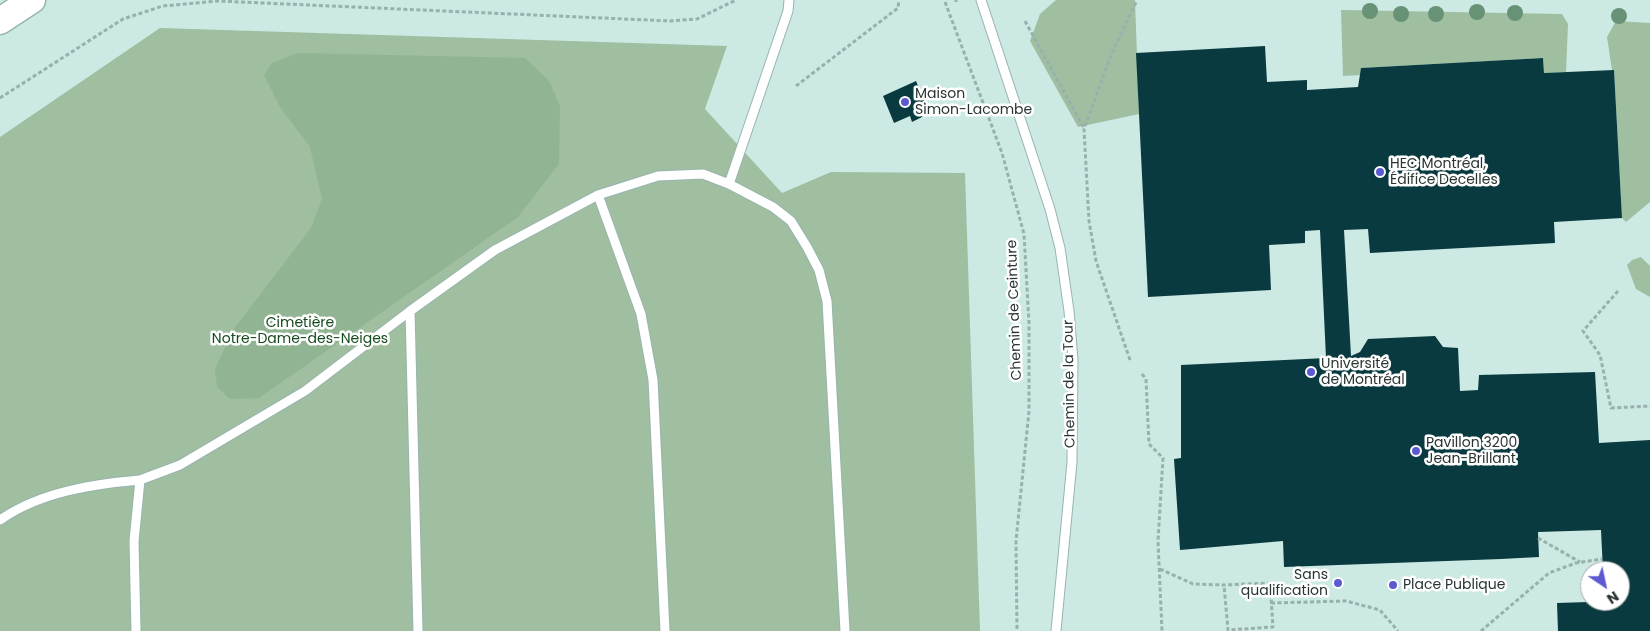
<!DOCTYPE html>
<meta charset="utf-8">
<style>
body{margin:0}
#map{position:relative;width:1650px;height:631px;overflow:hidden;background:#cce9e4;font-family:Poppins,sans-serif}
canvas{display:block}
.north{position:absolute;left:1580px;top:561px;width:50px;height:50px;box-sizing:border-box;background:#fff;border:1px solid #a9aead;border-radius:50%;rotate:146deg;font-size:14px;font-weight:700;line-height:20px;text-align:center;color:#293533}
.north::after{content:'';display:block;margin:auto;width:18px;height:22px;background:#5d59d1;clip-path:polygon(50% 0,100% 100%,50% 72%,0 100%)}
</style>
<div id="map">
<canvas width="1650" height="631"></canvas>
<div class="north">N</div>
</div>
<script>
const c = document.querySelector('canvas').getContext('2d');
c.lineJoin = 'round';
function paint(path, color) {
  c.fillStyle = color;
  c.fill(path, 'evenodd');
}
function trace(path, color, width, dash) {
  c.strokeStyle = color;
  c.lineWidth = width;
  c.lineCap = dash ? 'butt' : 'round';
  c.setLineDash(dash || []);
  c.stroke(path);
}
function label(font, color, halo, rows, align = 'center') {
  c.font = font + ' Poppins,sans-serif';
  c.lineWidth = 5;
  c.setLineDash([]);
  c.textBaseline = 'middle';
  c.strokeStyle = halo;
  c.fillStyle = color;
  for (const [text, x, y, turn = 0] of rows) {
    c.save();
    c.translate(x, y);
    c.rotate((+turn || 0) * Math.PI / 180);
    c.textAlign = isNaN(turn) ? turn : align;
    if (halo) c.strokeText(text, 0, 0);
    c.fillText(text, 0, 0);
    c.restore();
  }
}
paint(new Path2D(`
 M 1056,0 L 1135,0 L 1139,114 L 1078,127 L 1030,41 L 1040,14 Z
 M 1341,10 L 1562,14 L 1568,24 L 1566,72 L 1544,73 L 1543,58 L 1362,68 L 1361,75 L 1343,76 Z
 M 1616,21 L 1650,23 L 1650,202 L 1626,222 L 1622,218 L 1614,70 L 1612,70 L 1607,37 Z
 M 160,28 L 727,46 L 705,109 L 782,193 L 831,172 L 965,173 L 980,631 L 0,631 L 0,137 Z
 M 1641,257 L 1650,266 L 1650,297 L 1636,289 L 1627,265 L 1632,260 Z`), '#a0bea0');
paint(new Path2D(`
 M 298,53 L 525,58 L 549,81 L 560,106 L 559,164 L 518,217 L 259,398 L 230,399 L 217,387 L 215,369 L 233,330 L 311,228 L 322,199 L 310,147 L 280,107 L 264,75 L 272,63 Z`), '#91b593');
paint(new Path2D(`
 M 1265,46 L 1267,82 L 1307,80 L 1307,90 L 1358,87 L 1361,68 L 1543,58 L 1544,73 L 1614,70 L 1622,218 L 1554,222 L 1555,243 L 1370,253 L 1368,229 L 1344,230 L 1351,356 L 1360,352 L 1368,339 L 1435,336 L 1443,347 L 1458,348 L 1460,391 L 1478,390 L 1479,375 L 1595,372 L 1599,443 L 1650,440 L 1650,631 L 1558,631 L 1557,603 L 1620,601 L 1620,571 L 1603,571 L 1601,530 L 1538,532 L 1539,557 L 1501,559 L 1284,567 L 1283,541 L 1180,550 L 1174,459 L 1181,458 L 1181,365 L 1326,358 L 1320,230 L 1305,231 L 1305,243 L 1269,245 L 1271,290 L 1148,297 L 1136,53 Z
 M 916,81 L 927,108 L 920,111 L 922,117 L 912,122 L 910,116 L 894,123 L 883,96 Z`), '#093a3f');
const service = new Path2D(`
 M 981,0 L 1050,209 L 1060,248 L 1069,311 L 1073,360 L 1072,462 L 1056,631
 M 729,184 L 788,11 L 789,0
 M 598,195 L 641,314 L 653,380 L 665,631
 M 410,311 L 418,631
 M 0,520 C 40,492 93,484 140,480
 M 136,631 L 134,541 L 140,480 L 180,465 L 305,391 L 410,311 L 495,250 L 598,195 L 658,176 L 703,174 L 729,184 L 773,207 L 791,221 L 807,247 L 819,270 L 827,301 L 845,631`);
const secondary = new Path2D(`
 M 0,21 L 32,0`);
trace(service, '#97b4af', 11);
trace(secondary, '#97b4af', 29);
trace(new Path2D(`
 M 945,2 L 1002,153 L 1024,234 L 1029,323 L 1029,411 L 1016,541 L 1017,631
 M 956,2 L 956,0
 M 1025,21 L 1084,128
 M 796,86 L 898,8 L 899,0
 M 0,98 L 123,19 L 163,6 L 218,1 L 670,21 L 697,19 L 736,0
 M 1618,291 L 1583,331 L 1600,355 L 1611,408 L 1650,406
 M 1130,360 L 1096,261 L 1089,221 L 1084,129 L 1111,55 L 1137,0
 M 1142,374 L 1146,379 L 1149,444 L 1163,458 L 1158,541 L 1162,631
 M 1538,538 L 1580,562
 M 1160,569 L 1193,584 L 1224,585 L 1270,583 L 1273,627 L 1228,630 L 1224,585
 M 1271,603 L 1346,601 L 1380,610 L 1398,631
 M 1481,631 L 1549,573 L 1576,563 L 1602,559`), '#99b0ac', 3, [4, 2.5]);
trace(service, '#fff', 9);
trace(secondary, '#fff', 26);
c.fillStyle = '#679276';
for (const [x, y] of [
 [1370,11],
 [1477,12],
 [1515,13],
 [1401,14],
 [1436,14],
 [1619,16]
]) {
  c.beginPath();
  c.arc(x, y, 8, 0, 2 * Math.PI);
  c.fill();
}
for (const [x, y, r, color] of [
 [905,102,5,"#5d59d1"],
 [1380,172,5,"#5d59d1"],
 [1311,372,5,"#5d59d1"],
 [1416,451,5,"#5d59d1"],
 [1338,583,5,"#5d59d1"],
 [1393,585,5,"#5d59d1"]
]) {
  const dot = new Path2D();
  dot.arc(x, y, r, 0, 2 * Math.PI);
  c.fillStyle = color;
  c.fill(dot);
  trace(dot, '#fff', 2);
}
label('14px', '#293533', '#fff', [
 ["Maison",915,94],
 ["Simon-Lacombe",915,110],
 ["HEC Montréal,",1390,164],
 ["Édifice Decelles",1390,180],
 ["Université",1321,364],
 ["de Montréal",1321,380],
 ["Pavillon 3200",1426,443],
 ["Jean-Brillant",1426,459],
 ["Sans",1328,575,"right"],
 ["qualification",1328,591,"right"],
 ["Place Publique",1403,585]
], 'left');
label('14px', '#293533', '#fff', [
 ["Chemin de Ceinture",1015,310,-92],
 ["Chemin de la Tour",1070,384,-91]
]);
label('14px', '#154a1c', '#fff', [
 ["Cimetière",300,323],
 ["Notre-Dame-des-Neiges",300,339]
]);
</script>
